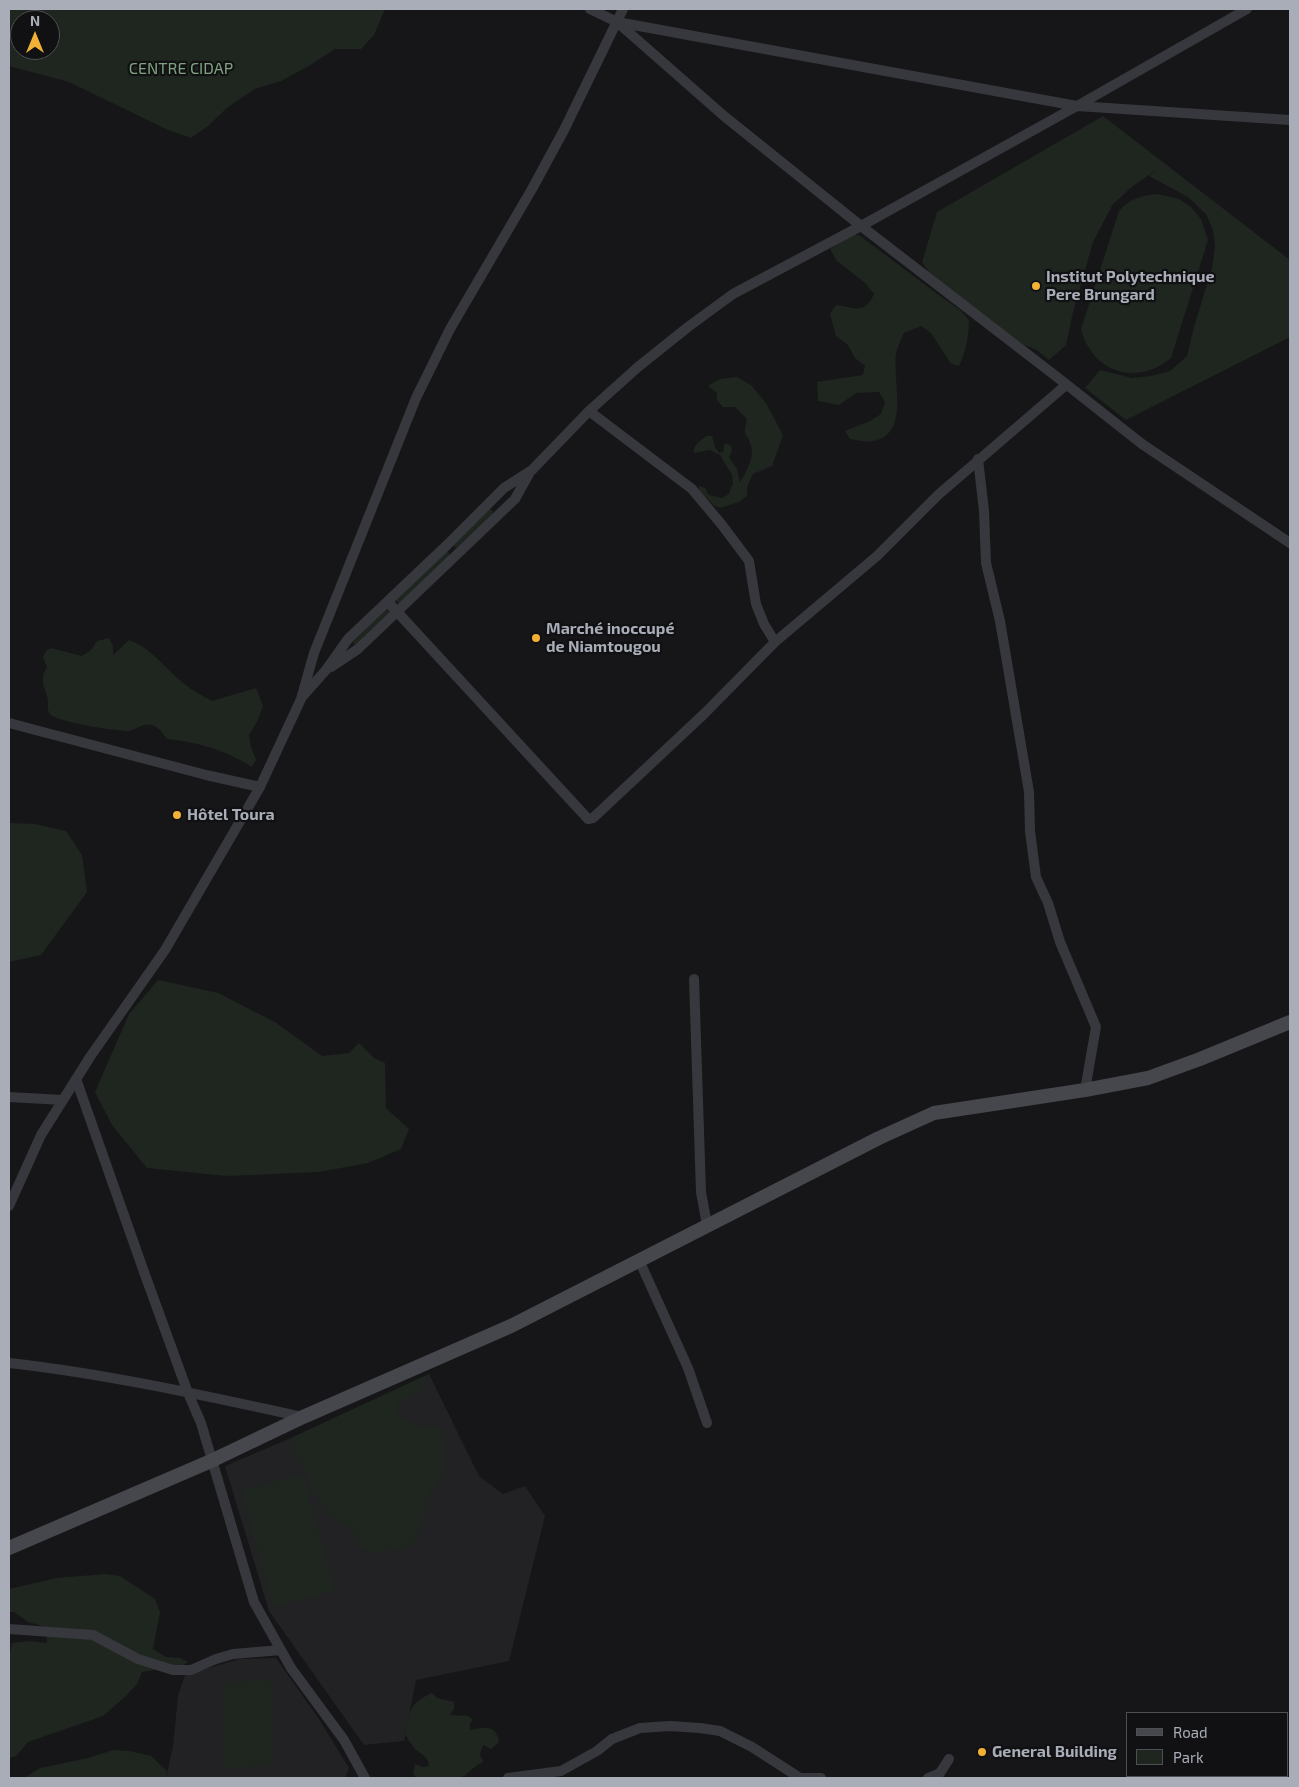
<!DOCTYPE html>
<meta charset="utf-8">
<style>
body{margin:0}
#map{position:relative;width:1299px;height:1787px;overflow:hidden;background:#161618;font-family:"Exo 2",sans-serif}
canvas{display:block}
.frame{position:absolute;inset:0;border:10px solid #a8adb8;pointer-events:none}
.legend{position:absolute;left:1126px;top:1712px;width:162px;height:65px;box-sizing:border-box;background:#111113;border:1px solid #4d4f55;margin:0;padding:6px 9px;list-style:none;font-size:15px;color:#a8adb8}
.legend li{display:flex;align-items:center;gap:10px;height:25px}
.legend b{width:25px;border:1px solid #4d4f55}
.north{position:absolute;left:10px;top:10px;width:50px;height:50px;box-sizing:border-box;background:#111113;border:1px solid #4d4f55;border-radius:50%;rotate:0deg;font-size:14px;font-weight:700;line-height:20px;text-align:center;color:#a8adb8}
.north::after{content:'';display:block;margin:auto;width:18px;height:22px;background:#f2b134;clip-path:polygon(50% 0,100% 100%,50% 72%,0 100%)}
</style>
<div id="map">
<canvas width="1299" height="1787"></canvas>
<div class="frame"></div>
<ul class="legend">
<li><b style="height:6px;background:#45474d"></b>Road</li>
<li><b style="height:14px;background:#1e261f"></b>Park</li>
</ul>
<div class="north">N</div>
</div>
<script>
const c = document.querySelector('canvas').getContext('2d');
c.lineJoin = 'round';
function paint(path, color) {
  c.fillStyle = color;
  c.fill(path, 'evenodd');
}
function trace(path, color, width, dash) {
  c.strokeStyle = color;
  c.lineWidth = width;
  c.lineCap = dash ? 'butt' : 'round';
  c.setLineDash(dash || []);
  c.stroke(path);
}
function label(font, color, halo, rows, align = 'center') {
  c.font = font + ' "Exo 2",sans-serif';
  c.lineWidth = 4.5;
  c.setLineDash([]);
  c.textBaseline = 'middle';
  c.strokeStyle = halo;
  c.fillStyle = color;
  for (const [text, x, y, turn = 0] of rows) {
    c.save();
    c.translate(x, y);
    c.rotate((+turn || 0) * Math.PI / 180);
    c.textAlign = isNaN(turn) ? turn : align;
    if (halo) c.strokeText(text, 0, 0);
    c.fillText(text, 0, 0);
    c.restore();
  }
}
paint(new Path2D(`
 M 429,1374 L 479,1476 L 503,1494 L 525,1486 L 545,1516 L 509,1661 L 416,1680 L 404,1741 L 364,1745 L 269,1611 L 225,1466 L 293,1437 Z
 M 276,1658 L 319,1719 L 349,1768 L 345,1778 L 166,1778 L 173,1746 L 178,1696 L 185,1675 L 240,1659 Z`), '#222225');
paint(new Path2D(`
 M 9,9 L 385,9 L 374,35 L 361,49 L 335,49 L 309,66 L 281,81 L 255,89 L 228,107 L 208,126 L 191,138 L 168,130 L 69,82 L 9,66 ZM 20,20 L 50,20 L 50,50 L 20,50 Z
 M 1103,116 L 1290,260 L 1290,337 L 1126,420 L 1085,388 L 1100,370 L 1132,378 L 1151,376 L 1170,371 L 1187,356 L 1194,327 L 1212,268 L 1215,246 L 1213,230 L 1206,214 L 1188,197 L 1149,176 L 1156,170 L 1133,186 L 1113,204 L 1093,242 L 1073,312 L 1066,345 L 1049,360 L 1035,349 L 1024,345 L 932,276 L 922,262 L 937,212 Z
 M 1158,194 L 1179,199 L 1191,207 L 1201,219 L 1208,240 L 1171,358 C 1136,387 1092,372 1081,329 L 1119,211 C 1129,199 1143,195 1158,194 Z
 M 852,235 L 859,235 L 940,296 L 959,309 L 969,320 C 969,335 966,352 959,366 L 951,364 L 931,333 L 921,326 L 904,333 C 901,340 897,347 896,355 C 892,379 911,435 873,441 C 867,443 857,440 850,439 L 845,431 L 870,421 L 881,414 L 885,402 L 879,392 L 856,393 L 839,405 L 818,401 L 817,382 L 863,375 L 865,366 L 855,358 L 848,345 L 836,336 L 830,314 L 836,305 C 854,307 864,316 874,294 L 865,283 L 837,261 L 830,249 Z
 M 737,377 L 751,385 L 766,403 L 783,435 L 772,466 L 753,474 L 747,487 L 747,496 L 739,502 L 720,508 L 713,505 L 699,490 L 699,486 L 705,488 L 709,495 L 722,498 L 729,494 L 733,483 L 732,475 L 720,455 L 710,450 L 694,453 C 692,446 702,439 707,436 L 712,436 L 715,447 L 719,453 L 723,452 L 725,443 L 731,446 L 732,451 L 729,457 L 737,469 L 740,483 C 745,473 755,458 751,446 C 747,431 742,438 747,419 L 735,407 L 723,407 L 717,400 L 717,393 L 708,386 L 720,379 Z
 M 489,509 L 492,510 L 493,514 L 457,547 L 455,547 L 453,545 Z
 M 446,551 L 449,553 L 449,556 L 400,603 L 397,602 L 396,600 Z
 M 387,608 L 392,610 L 354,646 L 353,642 Z
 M 109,638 L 113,646 L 113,655 L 129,640 C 151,648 164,667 182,682 C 191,690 201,695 212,701 L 256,688 L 263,706 L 257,722 L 249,735 L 251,747 L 256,760 L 252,767 C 226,750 197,742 167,739 C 164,735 160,729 156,727 C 144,720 138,730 128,731 C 116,731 56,722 50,714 C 46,709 49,701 47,696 C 43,684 40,678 47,667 L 43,657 L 47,650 L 51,648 L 82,656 L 91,650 L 97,641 Z
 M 9,823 L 35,824 L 66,831 L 82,855 L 87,892 L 41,955 L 9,962 Z
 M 158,980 L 218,993 L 275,1022 L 322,1056 L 349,1053 L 359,1043 L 374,1058 L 385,1063 L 386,1108 L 409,1129 L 401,1149 L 368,1163 L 319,1172 L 226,1176 L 147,1168 L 112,1125 L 95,1092 L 129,1014 Z
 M 429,1374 L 421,1390 L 397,1404 L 398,1417 L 418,1426 L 440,1429 L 445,1443 L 442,1456 L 442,1476 L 425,1499 L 424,1514 L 420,1529 L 414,1542 L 403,1548 L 375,1553 L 362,1549 L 353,1531 L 329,1513 L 311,1491 L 307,1474 L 295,1457 L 293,1437 Z
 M 303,1474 L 335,1591 L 273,1607 L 241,1490 Z
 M 106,1574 L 120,1576 L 155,1599 L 160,1612 L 153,1649 L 166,1657 L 180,1658 L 188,1662 L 182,1666 L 142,1672 L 137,1684 L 125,1697 L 103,1716 L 28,1742 L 16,1756 L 9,1758 L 9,1657 L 12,1643 L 30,1641 L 47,1643 L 46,1627 L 28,1622 L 14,1612 L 9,1612 L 9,1589 L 57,1578 Z
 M 271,1680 L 273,1766 L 224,1768 L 222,1682 Z
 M 432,1693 L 437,1698 L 454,1702 L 454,1709 L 450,1715 L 468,1716 L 473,1720 L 470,1723 L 470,1730 C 484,1727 496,1724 499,1742 L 491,1749 L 483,1745 L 480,1754 L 483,1762 C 474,1766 470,1772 464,1776 C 453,1781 428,1778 416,1778 L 413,1774 L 415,1764 L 423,1767 L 429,1766 C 428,1755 421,1755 414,1748 C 411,1744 408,1739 405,1734 C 410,1711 409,1703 432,1693 Z
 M 113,1750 L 129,1751 L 151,1756 L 167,1771 L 166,1778 L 24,1778 L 40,1768 L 88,1758 Z`), '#1e261f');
trace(new Path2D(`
 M 590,9 L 617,22 L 1077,106 L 1290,120
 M 617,22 L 724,116 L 861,226 L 1057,377 L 1142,444 L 1290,543
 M 589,411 L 692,489 L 722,525 L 749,561 L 756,604 L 764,624 L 775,642
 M 978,459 L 984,511 L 986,563 L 1000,621 L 1029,792 L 1030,831 L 1036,877 L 1048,903 L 1060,942 L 1096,1027 L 1085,1090
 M 388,602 L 588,819 L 593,818 L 704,714 L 775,642 L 877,556 L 938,495 L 1066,385
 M 331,667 L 358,649 L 515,499 L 530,472
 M 303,696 L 326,670 L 348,639 L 447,545 L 504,488 L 532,470 L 589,411 L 638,367 L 688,327 L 733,294 L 861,226 L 1077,106 L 1247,9
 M 9,723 L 206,775 L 260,787
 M 694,979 L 701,1192 L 707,1225
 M 76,1079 L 144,1272 L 188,1393 L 201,1423 L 254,1602 L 291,1668 L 344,1740 L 365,1778
 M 9,1097 L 63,1100
 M 9,1206 L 41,1135 L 90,1057 L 165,950 L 260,787 L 301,699 L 314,653 L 416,398 L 450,329 L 532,189 L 564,130 L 623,9
 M 639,1260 L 688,1368 L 707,1423
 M 9,1363 C 108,1374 206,1396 303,1417
 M 9,1629 L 93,1635 L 138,1659 L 173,1670 L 191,1670 L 216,1659 L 233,1654 L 281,1650
 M 508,1778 L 561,1771 L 597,1751 L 612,1739 L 640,1728 L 670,1726 L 700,1728 L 720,1731 L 752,1747 L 800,1778 L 821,1778
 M 928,1778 L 940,1773 L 949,1759`), '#37383d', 10);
trace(new Path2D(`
 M 9,1548 L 211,1461 L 303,1417 L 511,1326 L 879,1138 L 934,1113 L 1085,1090 L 1148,1078 L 1200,1059 L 1290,1022`), '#45474d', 14);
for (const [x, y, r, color] of [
 [1036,286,5,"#f2b134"],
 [536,638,5,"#f2b134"],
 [177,815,5,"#f2b134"],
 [982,1752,5,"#f2b134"]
]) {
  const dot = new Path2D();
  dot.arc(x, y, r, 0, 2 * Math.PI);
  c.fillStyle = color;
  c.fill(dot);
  trace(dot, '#111113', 2);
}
label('16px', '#7fa381', '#111113', [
 ["CENTRE CIDAP",181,69]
]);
label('bold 16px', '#a8adb8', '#111113', [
 ["Institut Polytechnique",1046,277],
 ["Pere Brungard",1046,295],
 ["Marché inoccupé",546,629],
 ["de Niamtougou",546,647],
 ["Hôtel Toura",187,815],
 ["General Building",992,1752]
], 'left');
</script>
